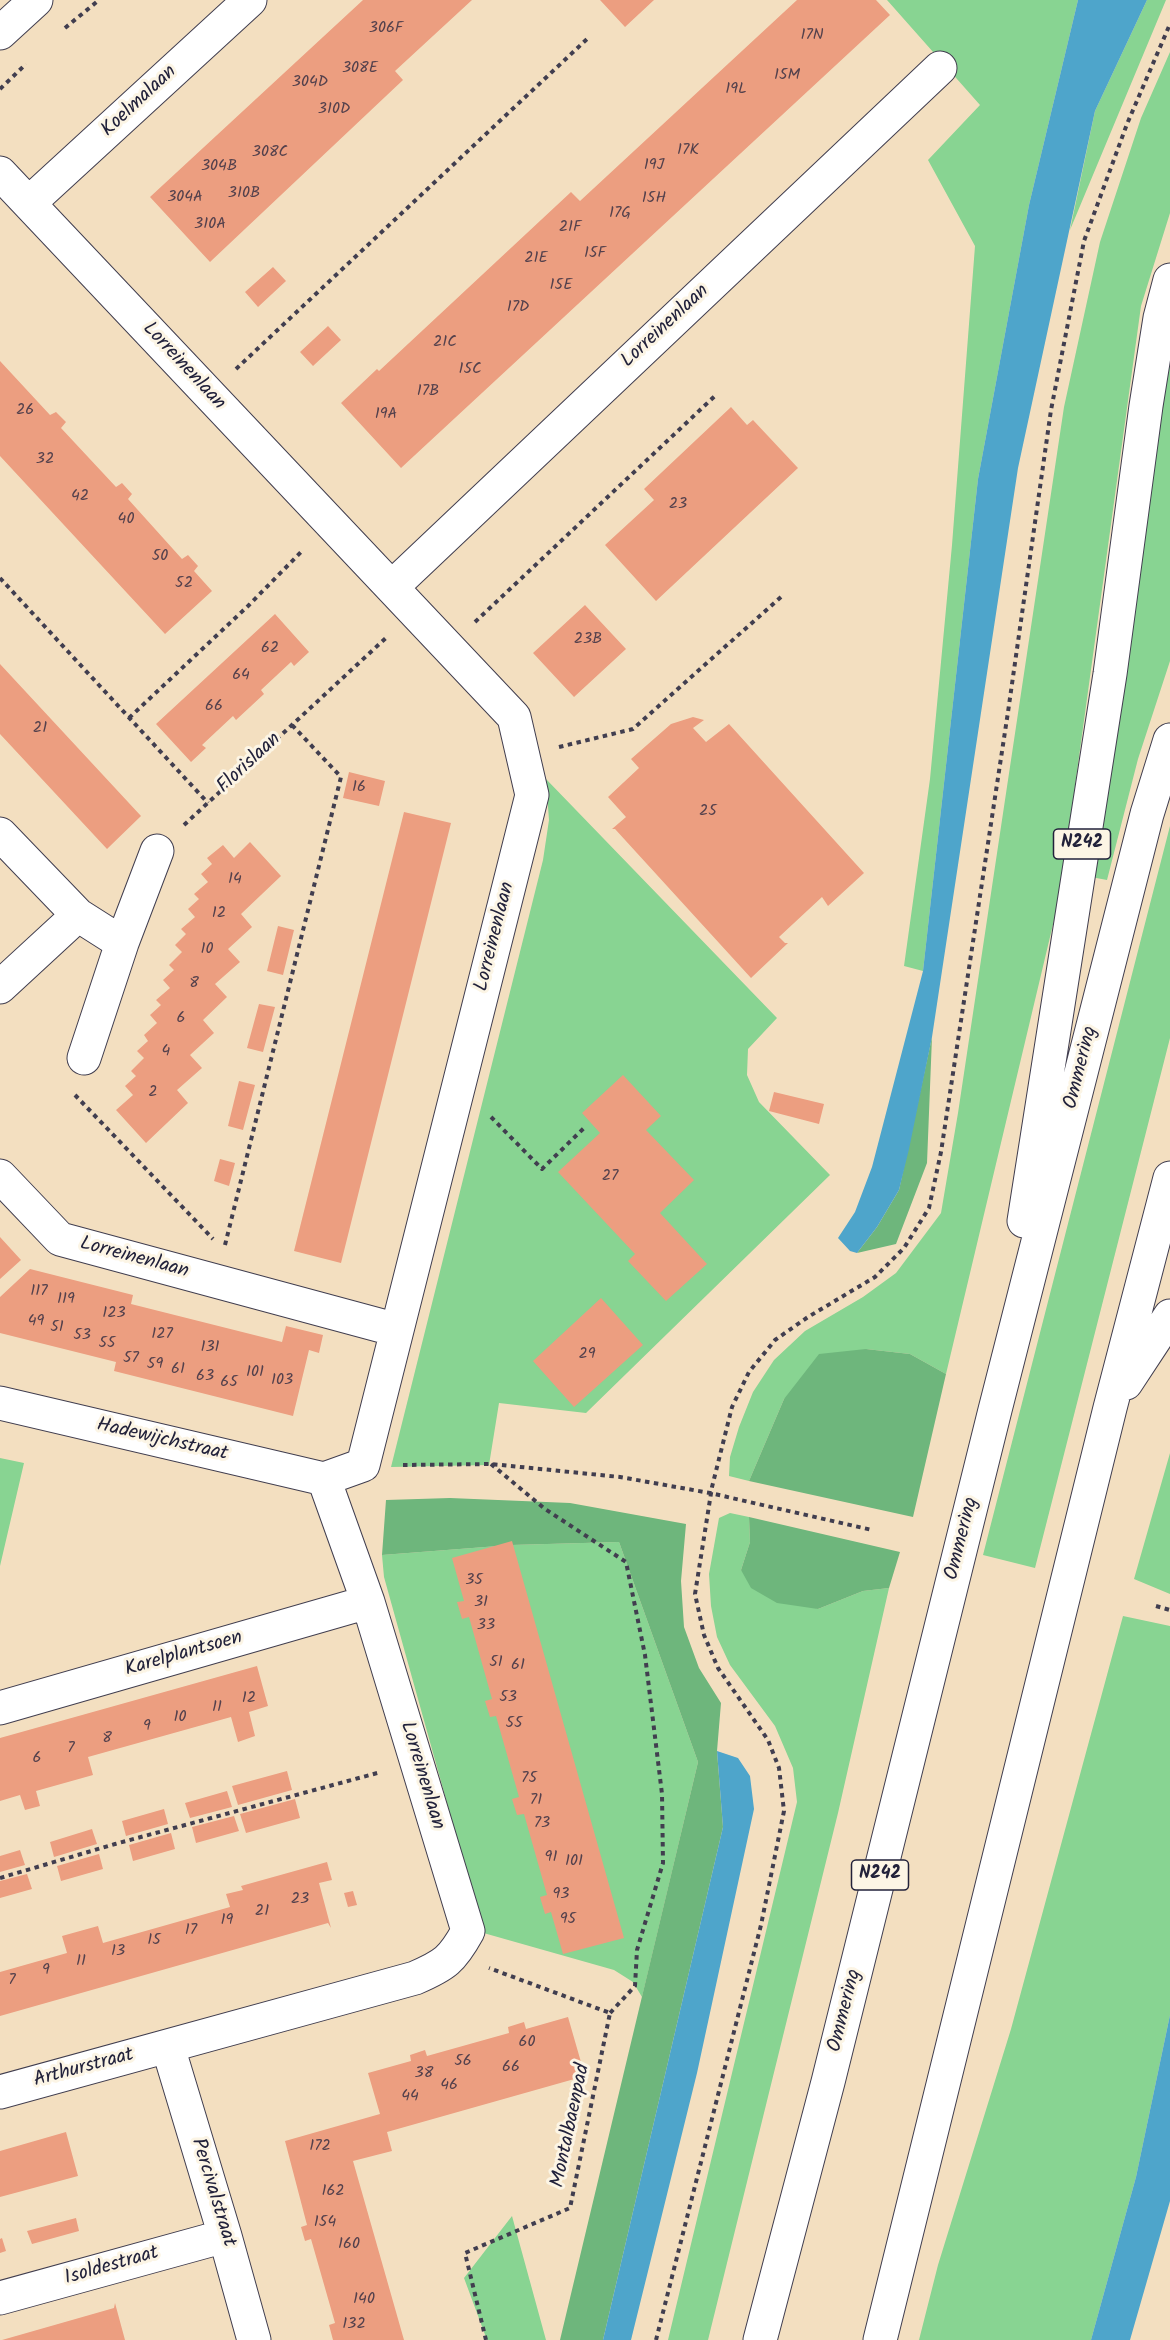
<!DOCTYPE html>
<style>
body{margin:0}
canvas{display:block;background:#f3dfc0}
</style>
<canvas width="1170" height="2340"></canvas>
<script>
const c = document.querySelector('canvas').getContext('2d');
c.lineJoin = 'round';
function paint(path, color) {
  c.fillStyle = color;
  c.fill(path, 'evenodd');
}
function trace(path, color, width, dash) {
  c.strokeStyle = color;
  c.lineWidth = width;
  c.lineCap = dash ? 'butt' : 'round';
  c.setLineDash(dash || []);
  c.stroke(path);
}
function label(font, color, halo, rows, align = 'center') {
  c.font = font + ' Kalam,sans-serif';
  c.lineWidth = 6;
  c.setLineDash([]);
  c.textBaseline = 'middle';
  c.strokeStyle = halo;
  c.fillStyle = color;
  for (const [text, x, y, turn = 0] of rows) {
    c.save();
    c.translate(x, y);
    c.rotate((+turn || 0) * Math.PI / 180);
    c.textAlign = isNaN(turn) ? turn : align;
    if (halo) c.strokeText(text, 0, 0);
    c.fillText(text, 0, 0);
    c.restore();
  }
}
paint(new Path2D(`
 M 887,0 L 1078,0 L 1029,205 L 978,479 L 923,971 L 904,966 L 930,779 L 952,545 L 975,246 L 928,160 L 980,105 Z
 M 1147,0 L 1166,0 L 1070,230 L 1095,111 Z
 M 1170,52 L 1170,213 L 1141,306 L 1060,895 L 946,1374 L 910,1354 L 866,1349 L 784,1399 L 749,1481 L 729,1476 L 730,1457 L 739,1427 L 753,1392 L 774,1360 L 805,1331 L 863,1297 L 896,1273 L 941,1213 L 958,1113 L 1064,407 L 1100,242 L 1141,118 Z
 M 1170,347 L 1170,661 L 1138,759 L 1107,880 L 1091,877 Z
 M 546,779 L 777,1018 L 748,1049 L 747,1075 L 759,1102 L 830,1175 L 586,1413 L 499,1403 L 489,1465 L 391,1467 L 543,860 L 549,820 Z
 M 1170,826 L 1170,1038 L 1035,1568 L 983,1555 Z
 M 1170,1453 L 1170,1594 L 1134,1579 Z
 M 0,1458 L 24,1463 L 0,1566 Z
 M 730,1513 L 749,1517 L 750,1542 L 741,1570 L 818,1609 L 863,1591 L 889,1588 L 838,1813 L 708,2340 L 668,2340 L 797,1802 L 793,1768 L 775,1726 L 730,1665 L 717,1637 L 711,1606 L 709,1574 L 719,1518 Z
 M 619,1542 L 698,1762 L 642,1997 L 633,1982 L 614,1970 L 480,1932 L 481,1925 L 384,1577 L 382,1555 L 511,1545 Z
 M 1123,1616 L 1170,1626 L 1170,2015 L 1136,2177 L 1091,2340 L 919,2340 L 938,2265 L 1011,2029 Z
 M 512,2216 L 546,2340 L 487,2340 L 464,2278 Z`), '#88d492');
paint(new Path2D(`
 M 932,1037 L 927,1163 L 896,1244 L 857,1253 L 877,1227 L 899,1190 Z
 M 866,1349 L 910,1354 L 946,1374 L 913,1517 L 749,1481 L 784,1399 L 819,1354 Z
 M 450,1498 L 570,1503 L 686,1524 L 681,1581 L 684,1627 L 699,1668 L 721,1703 L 717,1751 L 723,1827 L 603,2340 L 560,2340 L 698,1762 L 619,1542 L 511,1545 L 382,1555 L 386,1500 Z
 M 749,1517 L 900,1552 L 889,1588 L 863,1591 L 818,1609 L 777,1603 L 751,1588 L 741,1570 L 750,1542 Z`), '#6eb67c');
paint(new Path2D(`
 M 1078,0 L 1147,0 L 1095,111 L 1018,468 L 932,1037 L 909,1149 L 899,1190 L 877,1227 L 857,1253 L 850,1251 L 838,1238 L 855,1212 L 872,1167 L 923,971 L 978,479 L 1029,205 Z
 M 717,1751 L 738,1758 L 750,1776 L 754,1809 L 697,2073 L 631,2340 L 603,2340 L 723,1827 Z
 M 1170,2015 L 1170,2201 L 1130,2340 L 1091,2340 L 1136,2177 Z`), '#4ea5cb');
paint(new Path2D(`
 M 363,0 L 472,0 L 395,71 L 403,80 L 210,262 L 150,197 Z
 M 600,0 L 654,0 L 625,27 Z
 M 797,0 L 876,0 L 890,15 L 401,468 L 341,403 L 377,369 L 379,371 L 571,192 L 580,201 Z
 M 273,267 L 286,281 L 258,307 L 245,292 Z
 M 328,326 L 341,340 L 313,366 L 300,352 Z
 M 0,361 L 50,415 L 56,412 L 66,422 L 61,428 L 116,487 L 122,483 L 132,494 L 128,499 L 182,559 L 188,555 L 198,566 L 194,571 L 212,591 L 165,634 L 0,456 Z
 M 731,407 L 747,425 L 753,420 L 798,468 L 656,601 L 605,545 L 654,500 L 644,489 Z
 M 585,605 L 626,649 L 574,697 L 533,653 Z
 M 275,614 L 309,652 L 294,666 L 291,662 L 261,690 L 264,694 L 236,720 L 233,716 L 202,745 L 206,748 L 191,762 L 156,724 Z
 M 0,664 L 141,816 L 107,849 L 0,734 Z
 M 693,717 L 704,720 L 693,728 L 706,742 L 729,724 L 864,873 L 828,906 L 822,897 L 779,937 L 785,943 L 788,943 L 751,978 L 615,829 L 612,829 L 626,817 L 608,797 L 639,768 L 631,759 L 671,724 Z
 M 349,772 L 385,781 L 379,806 L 343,798 Z
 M 404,812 L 451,823 L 341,1263 L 294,1251 Z
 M 250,842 L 281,876 L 241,914 L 252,927 L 228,949 L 240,962 L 215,984 L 227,997 L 203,1020 L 214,1033 L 190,1055 L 202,1068 L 177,1090 L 188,1103 L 146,1143 L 116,1110 L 133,1095 L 125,1086 L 136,1076 L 131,1071 L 144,1058 L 137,1051 L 148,1041 L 144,1035 L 157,1023 L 150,1015 L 161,1005 L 156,1000 L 170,988 L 163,980 L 174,970 L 169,965 L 182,952 L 175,945 L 186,934 L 181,929 L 195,917 L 188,909 L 199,899 L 194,894 L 208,882 L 201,874 L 212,864 L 207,858 L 223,845 L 234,858 Z
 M 278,926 L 294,930 L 283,975 L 267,971 Z
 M 259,1004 L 275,1007 L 263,1052 L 247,1048 Z
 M 623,1075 L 661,1116 L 646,1130 L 694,1180 L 660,1213 L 707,1264 L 666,1301 L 628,1261 L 635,1254 L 558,1172 L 600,1133 L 582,1113 Z
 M 239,1081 L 255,1085 L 243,1130 L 228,1126 Z
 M 774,1092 L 824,1104 L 819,1124 L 769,1111 Z
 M 220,1159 L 235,1163 L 229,1186 L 214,1181 Z
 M 0,1237 L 21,1260 L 0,1279 Z
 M 30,1269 L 133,1295 L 131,1304 L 282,1342 L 286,1326 L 323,1335 L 319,1353 L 309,1350 L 293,1416 L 114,1371 L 116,1362 L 0,1333 L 0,1297 Z
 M 601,1298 L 643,1345 L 574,1407 L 533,1361 Z
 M 512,1541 L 624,1938 L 563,1954 L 551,1912 L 545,1914 L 540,1897 L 547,1895 L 524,1814 L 517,1815 L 512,1799 L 519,1797 L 496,1716 L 490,1717 L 485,1701 L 492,1699 L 469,1617 L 462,1619 L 457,1602 L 464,1601 L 452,1558 Z
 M 257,1666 L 268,1706 L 249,1712 L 255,1736 L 238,1742 L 231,1717 L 88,1757 L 93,1775 L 36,1791 L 40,1806 L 25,1810 L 20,1795 L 0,1801 L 0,1738 Z
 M 287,1771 L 292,1790 L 238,1805 L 232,1786 Z
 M 227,1791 L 232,1807 L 190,1818 L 185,1803 Z
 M 295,1799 L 300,1818 L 246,1833 L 240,1814 Z
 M 164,1809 L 168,1824 L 126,1836 L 122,1821 Z
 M 234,1816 L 239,1831 L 196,1843 L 192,1827 Z
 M 92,1829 L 97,1844 L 54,1857 L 50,1842 Z
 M 171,1833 L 175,1849 L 133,1861 L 129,1845 Z
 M 20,1850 L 25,1865 L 0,1872 L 0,1856 Z
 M 99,1854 L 103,1869 L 61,1881 L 57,1866 Z
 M 327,1862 L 332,1880 L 319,1883 L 331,1928 L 328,1923 L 0,2016 L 0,1972 L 67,1953 L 62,1936 L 98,1926 L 103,1943 L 230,1907 L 226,1894 L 243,1890 L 241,1886 Z
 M 27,1874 L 32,1889 L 0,1898 L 0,1881 Z
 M 353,1891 L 357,1905 L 348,1907 L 344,1893 Z
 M 568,2017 L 585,2076 L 387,2132 L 392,2151 L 353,2161 L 404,2340 L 333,2340 L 329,2325 L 335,2323 L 311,2239 L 305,2241 L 301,2227 L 307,2225 L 285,2141 L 380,2114 L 368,2073 L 411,2061 L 410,2055 L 425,2050 L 427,2056 L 509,2033 L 508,2027 L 524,2022 L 526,2029 Z
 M 66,2132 L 78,2176 L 0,2197 L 0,2151 Z
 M 76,2218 L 79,2231 L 32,2244 L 27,2231 Z
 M 2,2238 L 6,2251 L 0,2253 L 0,2239 Z
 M 115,2303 L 125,2340 L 2,2340 L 114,2308 Z`), '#ec9e80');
const minor = new Path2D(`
 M 0,173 L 514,717 L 532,795 L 363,1465 L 324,1479
 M 29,203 L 250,0
 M 392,587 L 940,68
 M 0,834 L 78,915 L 122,943 L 157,851
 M 0,987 L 78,915
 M 84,1058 L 122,943
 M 0,1176 L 60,1239 L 397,1330
 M 0,1403 L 324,1479
 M 0,1708 L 368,1602
 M 168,2047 L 225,2236 L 254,2340
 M 0,2092 L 415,1978 C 445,1965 452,1960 468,1931 L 368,1602 L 324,1479
 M 0,2298 L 225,2236`);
const tertiary = new Path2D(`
 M 0,33 L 36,0`);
const trunk = new Path2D(`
 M 1024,1221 L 1110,674 L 1146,406 L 1160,318 L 1170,280
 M 1126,1383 L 1170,1316
 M 760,2340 L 828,2082 L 995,1410 L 1147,814 L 1170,740
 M 880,2340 L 1110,1408 L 1170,1178`);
trace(minor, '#413e4f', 35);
trace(tertiary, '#413e4f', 35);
trace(trunk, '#413e4f', 35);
trace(new Path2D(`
 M 65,28 L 99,0
 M 0,89 L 26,64
 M 236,369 L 587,39
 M 0,578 L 208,803
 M 475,622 L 717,394
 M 129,718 L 248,606 L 303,550
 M 559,747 L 633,729 L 782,596
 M 184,825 L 388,636
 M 75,1095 L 213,1239
 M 491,1117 L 542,1169 L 585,1127
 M 225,1245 L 341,777 L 292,725
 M 491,1464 L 545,1509 L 626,1562 L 645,1655 L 662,1794 L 663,1863 L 637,1950 L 635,1986 L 610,2013
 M 403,1465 L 491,1464 L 620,1477 L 710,1493 L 872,1530
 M 1156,1606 L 1170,1610
 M 0,1878 L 115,1844 L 381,1772
 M 486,2340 L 465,2253 L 570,2208 L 610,2013 L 489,1968
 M 656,2340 L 761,1925 L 784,1811 L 779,1768 L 768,1740 L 718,1668 L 704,1635 L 695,1594 L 712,1487 L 732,1407 L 749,1372 L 775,1340 L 808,1317 L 875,1277 L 904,1248 L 929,1208 L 941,1152 L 1008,712 L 1051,410 L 1084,241 L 1127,124 L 1170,24`), '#413e4f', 4, [4.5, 4.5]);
trace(minor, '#fff', 33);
trace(tertiary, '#fff', 33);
trace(trunk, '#fff', 33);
label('16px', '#54414c', null, [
 ["306F",386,29],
 ["17N",812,36],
 ["308E",360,69],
 ["15M",787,76],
 ["304D",310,83],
 ["19L",736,90],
 ["310D",334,110],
 ["17K",688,151],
 ["308C",270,153],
 ["19J",654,166],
 ["304B",219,167],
 ["310B",244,194],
 ["304A",185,198],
 ["15H",654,199],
 ["17G",620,214],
 ["310A",210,225],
 ["21F",570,228],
 ["15F",595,254],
 ["21E",536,259],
 ["15E",561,286],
 ["17D",518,308],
 ["21C",445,343],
 ["15C",470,370],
 ["17B",428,392],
 ["26",25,411],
 ["19A",386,415],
 ["32",45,460],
 ["42",80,497],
 ["23",678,505],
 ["40",126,520],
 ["50",160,557],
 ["52",184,584],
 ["23B",588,640],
 ["62",270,649],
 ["64",241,676],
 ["66",214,707],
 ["21",40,729],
 ["16",359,788],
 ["25",708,812],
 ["14",235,880],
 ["12",219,914],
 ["10",207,950],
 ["8",194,984],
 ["6",181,1019],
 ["4",166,1052],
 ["2",153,1093],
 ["27",610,1177],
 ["117",39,1292],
 ["119",66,1300],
 ["123",114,1314],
 ["49",36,1322],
 ["51",57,1328],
 ["127",162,1335],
 ["53",82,1336],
 ["55",107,1344],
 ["131",210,1348],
 ["29",587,1355],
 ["57",131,1359],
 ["59",155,1365],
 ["61",178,1370],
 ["101",255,1373],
 ["63",205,1377],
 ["103",282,1381],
 ["65",229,1383],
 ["35",474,1581],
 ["31",481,1603],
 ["33",486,1626],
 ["51",496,1663],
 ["61",518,1666],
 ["53",508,1698],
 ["12",249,1699],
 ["11",217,1708],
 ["10",180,1718],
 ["55",514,1724],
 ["9",147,1727],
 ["8",107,1739],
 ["7",71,1749],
 ["6",37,1759],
 ["75",529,1779],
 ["71",536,1801],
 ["73",542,1824],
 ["91",551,1858],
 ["101",574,1862],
 ["93",561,1895],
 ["23",300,1900],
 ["21",262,1912],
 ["95",568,1920],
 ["19",227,1921],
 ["17",191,1931],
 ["15",154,1941],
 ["13",118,1952],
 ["11",81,1962],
 ["9",46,1971],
 ["7",12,1981],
 ["60",527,2043],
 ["56",463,2062],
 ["66",511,2068],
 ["38",424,2074],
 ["46",449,2086],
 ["44",410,2097],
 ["172",320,2147],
 ["162",333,2192],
 ["154",325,2223],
 ["160",349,2245],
 ["140",364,2300],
 ["132",354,2325]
]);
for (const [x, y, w] of [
 [1082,844,57],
 [880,1875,57]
]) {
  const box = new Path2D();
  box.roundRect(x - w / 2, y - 15, w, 30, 4.5);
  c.fillStyle = '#fcf5e5';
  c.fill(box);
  trace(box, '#22223b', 1.5);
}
label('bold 18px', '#22223b', null, [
 ["N242",1082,844],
 ["N242",880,1875]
]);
label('20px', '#22223b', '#fcf5e5', [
 ["Koelmalaan",140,102,-43],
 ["Lorreinenlaan",666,327,-43],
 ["Lorreinenlaan",183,367,47],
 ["Florislaan",250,764,-43],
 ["Lorreinenlaan",496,937,-76],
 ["Ommering",1082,1068,-76],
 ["Lorreinenlaan",134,1259,15],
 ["Hadewijchstraat",162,1441,13],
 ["Ommering",963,1539,-76],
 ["Karelplantsoen",184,1655,-16],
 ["Lorreinenlaan",421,1776,73],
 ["Ommering",846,2011,-76],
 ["Arthurstraat",84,2069,-15],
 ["Montalbaenpad",572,2126,-78],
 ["Percivalstraat",212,2193,73],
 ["Isoldestraat",112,2267,-16]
]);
</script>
